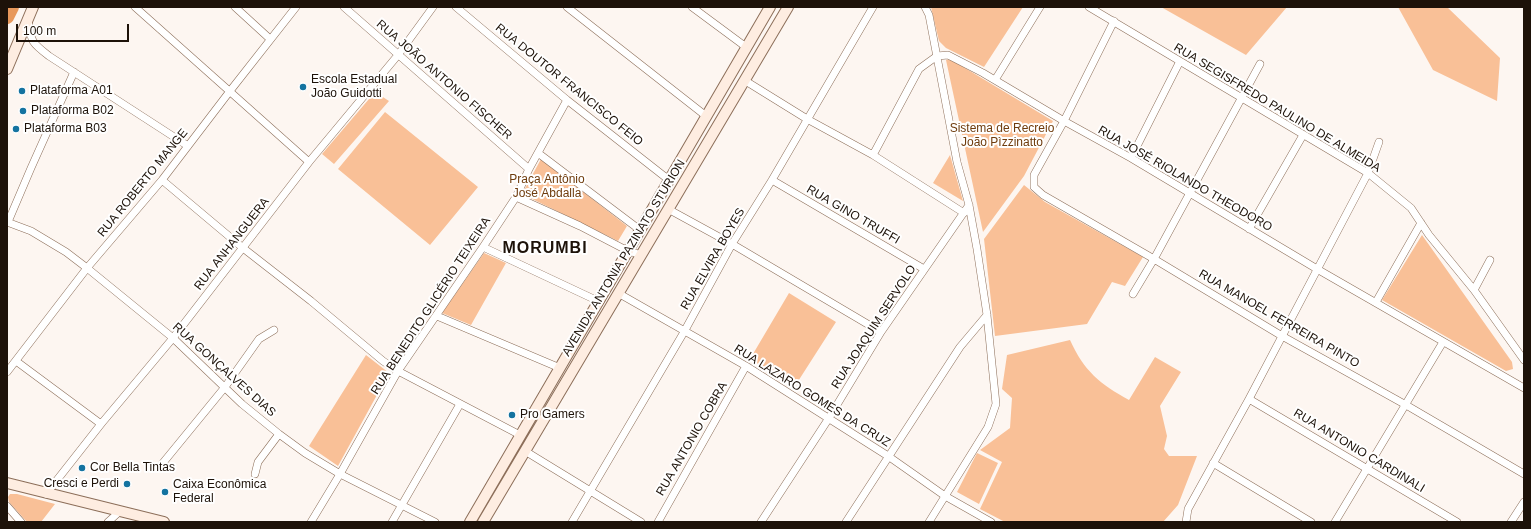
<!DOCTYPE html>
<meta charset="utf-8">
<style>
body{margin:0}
#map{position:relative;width:1531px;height:529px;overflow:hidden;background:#fdf6f1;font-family:Arial,sans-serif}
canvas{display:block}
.frame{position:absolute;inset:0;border:8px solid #1d1209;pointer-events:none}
.scale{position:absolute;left:16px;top:24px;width:113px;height:18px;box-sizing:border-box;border:2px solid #1d1209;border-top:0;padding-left:5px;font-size:12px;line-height:14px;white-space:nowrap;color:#1d1209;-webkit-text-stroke:3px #fff;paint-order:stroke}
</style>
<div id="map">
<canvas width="1531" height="529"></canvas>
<div class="frame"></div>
<div class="scale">100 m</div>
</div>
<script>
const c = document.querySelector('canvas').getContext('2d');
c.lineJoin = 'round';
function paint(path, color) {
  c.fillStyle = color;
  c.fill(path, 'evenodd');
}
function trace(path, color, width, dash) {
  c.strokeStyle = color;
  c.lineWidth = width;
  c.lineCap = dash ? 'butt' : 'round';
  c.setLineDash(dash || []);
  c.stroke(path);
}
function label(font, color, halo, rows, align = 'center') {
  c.font = font + ' Arial,sans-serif';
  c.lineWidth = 4;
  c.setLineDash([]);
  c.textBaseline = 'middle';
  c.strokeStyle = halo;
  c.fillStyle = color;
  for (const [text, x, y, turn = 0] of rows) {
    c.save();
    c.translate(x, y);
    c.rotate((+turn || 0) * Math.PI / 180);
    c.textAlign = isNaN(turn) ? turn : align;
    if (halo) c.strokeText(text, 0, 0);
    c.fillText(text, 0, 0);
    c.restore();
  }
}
paint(new Path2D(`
 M 931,7 L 1023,7 L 984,67 L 946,48 L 939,41 Z
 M 1161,7 L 1287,7 L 1246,55 Z
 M 1398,7 L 1447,7 L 1500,58 L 1497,101 L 1433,70 Z
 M 950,59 L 1053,121 L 1024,176 L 983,232 L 946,60 Z
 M 375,92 L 389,101 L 334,164 L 322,154 Z
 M 385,112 L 478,187 L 430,245 L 338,169 Z
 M 950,155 L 963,201 L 933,183 Z
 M 541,159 L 627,226 L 618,241 L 522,194 Z
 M 1024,185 L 1045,202 L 1143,257 L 1125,286 L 1112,282 L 1087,324 L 995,336 L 984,239 Z
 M 1422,235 L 1512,362 L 1513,369 L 1506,371 L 1382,300 Z
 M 484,253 L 506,263 L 471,325 L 442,313 Z
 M 789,293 L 836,322 L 795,386 L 750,359 Z
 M 1070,340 C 1084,371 1100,384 1129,400 L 1155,357 L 1181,372 L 1160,406 L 1167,436 L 1164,449 L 1169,456 L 1197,456 L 1178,505 L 1163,522 L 1005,522 L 980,509 L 1002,462 L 980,450 L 1010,428 L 1012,398 L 1002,389 L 1007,355 Z
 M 366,355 L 389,373 L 338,466 L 309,446 Z
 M 977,453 L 998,463 L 979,504 L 957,492 Z
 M 10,494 L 17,494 L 55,504 L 41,522 L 27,522 L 9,502 L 8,497 Z`), '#f9c097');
trace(new Path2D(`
 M 7,17 L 12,7`), '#e8985b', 14);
const street = new Path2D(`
 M 135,7 L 309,162
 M 235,7 L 270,39
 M 344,7 L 529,169
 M 456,7 L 567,100 L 669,180
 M 567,7 L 706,116
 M 692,7 L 746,47
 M 925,7 L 929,15 L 957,162 L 969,205 L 977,249 L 987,315 L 996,404 L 988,427 L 929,522
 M 1089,7 L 1368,173 L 1411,208 L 1429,235 L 1474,290 L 1524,360
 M 28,20 C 31,42 32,43 49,56 L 188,146
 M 1114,21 L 1064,121 L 1034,175 L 1034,187 L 1043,195 L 1154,259 L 1282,336 L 1406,405 L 1524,474
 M 744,80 L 807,119 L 873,155 L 964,213
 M 995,80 L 1040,7
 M 538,153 L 640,230
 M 873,155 L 919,69 L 937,56 L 948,55 L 983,73 L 1064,121 L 1131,158 L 1317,269 L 1524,388
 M 1131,158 L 1180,61
 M 162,180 L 243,248 L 311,301 L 383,361 L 398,371 L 520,435
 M 772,180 L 924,269
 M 516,197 L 580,226 L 628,251 L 638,254 L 642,253
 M 668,209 L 732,244 L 881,332
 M 7,222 L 31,231 L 66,252 L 87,268 L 173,338 L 242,404 L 279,434 L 305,453 L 340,474 L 435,522
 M 8,222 L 31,168 L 74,72
 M 1249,229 L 1303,135
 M 483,247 L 598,301
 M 1474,290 L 1490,260
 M 618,293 L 746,366 L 888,456 L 945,496 L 991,522
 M 1133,294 L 1154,259 L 1260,64
 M 1376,302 L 1421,223
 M 437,316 L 560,368
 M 16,361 L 101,424
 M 7,372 L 87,268 L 162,180 L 230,91 L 296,7
 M 1249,399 L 1457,522
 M 525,451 L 641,522
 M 1213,463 L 1311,522
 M 162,464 L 225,387 L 259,339 L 274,330
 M 255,474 L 258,462 L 279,434
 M 46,494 L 101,424 L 173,338 L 309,162 L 398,55 L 433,7
 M 7,506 L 21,522
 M 108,522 L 119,512
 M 311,522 L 340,474 L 398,371 L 483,247 L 516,197 L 529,169 L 567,100
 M 392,522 L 460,404
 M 572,522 L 684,332 L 732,244 L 772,180 L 873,7
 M 658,522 L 746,366
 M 761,522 L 829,418 L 881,332 L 969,205
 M 846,522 L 960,347 L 987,315
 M 1186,522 L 1188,509 L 1249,399 L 1368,173 L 1379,142
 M 1335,522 L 1443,342
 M 1511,522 L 1524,502`);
const secondary = new Path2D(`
 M 7,69 L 33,7
 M 7,483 L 164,522
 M 470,522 L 770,7
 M 483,522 L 788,7`);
trace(street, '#8c6e59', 8);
trace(secondary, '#8c6e59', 12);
trace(street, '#fff', 7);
trace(secondary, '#feede1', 10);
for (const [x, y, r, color] of [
 [303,87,4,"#1473a0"],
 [22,91,4,"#1473a0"],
 [23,111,4,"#1473a0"],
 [16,129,4,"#1473a0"],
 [512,415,4,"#1473a0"],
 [82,468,4,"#1473a0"],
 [127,484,4,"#1473a0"],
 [165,492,4,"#1473a0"]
]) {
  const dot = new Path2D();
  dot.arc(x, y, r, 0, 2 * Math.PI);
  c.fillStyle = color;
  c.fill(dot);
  trace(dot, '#fff', 1.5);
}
label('12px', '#1d1209', '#fff', [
 ["Escola Estadual",311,80],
 ["João Guidotti",311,94],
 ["Plataforma A01",30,91],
 ["Plataforma B02",31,111],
 ["Plataforma B03",24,129],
 ["Pro Gamers",520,415],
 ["Cor Bella Tintas",90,468],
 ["Cresci e Perdi",119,484,"right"],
 ["Caixa Econômica",173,485],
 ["Federal",173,499]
], 'left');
label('12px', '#1d1209', '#fff', [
 ["RUA JOÃO ANTONIO FISCHER",444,80,41],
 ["RUA DOUTOR FRANCISCO FEIO",569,85,39],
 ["RUA SEGISFREDO PAULINO DE ALMEIDA",1277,108,31],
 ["RUA JOSÉ RIOLANDO THEODORO",1185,179,30],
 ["RUA ROBERTO MANGE",143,183,-51],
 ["RUA GINO TRUFFI",853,215,30],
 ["RUA ANHANGUERA",232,244,-52],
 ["AVENIDA ANTONIA PAZINATO STURION",624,258,-59],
 ["RUA ELVIRA BOYES",713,259,-60],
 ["RUA BENEDITO GLICÉRIO TEIXEIRA",431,306,-57],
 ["RUA MANOEL FERREIRA PINTO",1279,319,30],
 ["RUA JOAQUIM SERVOLO",874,327,-57],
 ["RUA GONÇALVES DIAS",224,370,42],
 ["RUA LAZARO GOMES DA CRUZ",812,396,32],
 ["RUA ANTONIO COBRA",692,439,-60],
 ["RUA ANTONIO CARDINALI",1359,451,31]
]);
label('12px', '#6f3c0d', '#fff', [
 ["Sistema de Recreio",1002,129],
 ["João Pìzzinatto",1002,143],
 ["Praça Antônio",547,180],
 ["José Abdalla",547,194]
]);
c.letterSpacing = '1px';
label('bold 16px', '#1d1209', '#fff', [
 ["MORUMBI",545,249]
]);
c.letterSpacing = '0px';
</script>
